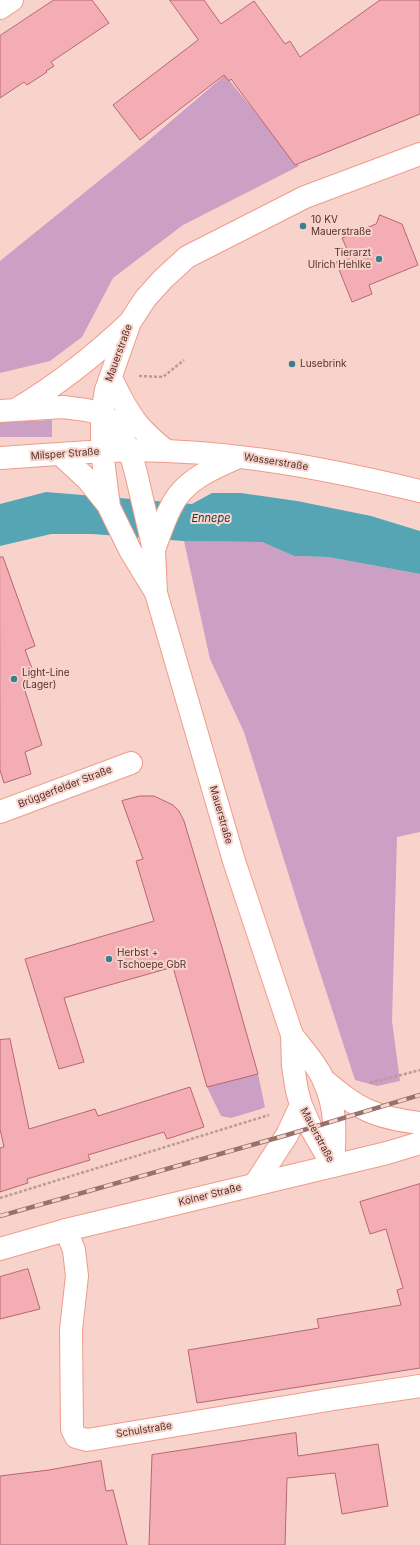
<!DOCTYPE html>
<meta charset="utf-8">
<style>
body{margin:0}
canvas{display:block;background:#f7d3cc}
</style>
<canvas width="420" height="1545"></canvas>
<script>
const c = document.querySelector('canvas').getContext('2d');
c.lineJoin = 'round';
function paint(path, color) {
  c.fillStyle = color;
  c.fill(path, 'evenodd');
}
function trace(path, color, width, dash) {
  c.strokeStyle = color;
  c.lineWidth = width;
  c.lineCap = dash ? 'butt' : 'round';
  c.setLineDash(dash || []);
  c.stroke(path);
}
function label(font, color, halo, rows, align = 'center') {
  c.font = font + ' Inter,sans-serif';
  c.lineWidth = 4;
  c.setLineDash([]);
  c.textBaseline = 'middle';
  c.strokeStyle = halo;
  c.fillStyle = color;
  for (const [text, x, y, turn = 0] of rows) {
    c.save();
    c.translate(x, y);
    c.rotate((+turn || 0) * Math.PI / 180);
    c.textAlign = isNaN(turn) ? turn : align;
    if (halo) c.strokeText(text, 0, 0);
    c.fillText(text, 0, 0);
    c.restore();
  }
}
paint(new Path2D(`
 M 225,75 L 299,166 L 183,225 L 113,278 L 82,337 L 50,361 L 0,373 L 0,261 L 142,146 Z
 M 52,420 L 52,437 L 0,437 L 0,422 Z
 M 184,541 L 262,542 L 294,556 L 328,557 L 420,574 L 420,832 L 397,837 L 392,1021 L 400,1081 L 377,1086 L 355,1080 L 300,911 L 244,732 L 210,659 Z
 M 258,1074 L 265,1107 L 261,1109 L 231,1118 L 221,1116 L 207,1087 Z`), '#cc9fc4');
paint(new Path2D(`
 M 46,492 L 192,504 L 212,493 L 241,493 L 297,501 L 371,516 L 420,531 L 420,574 L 328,557 L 294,556 L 262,542 L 184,541 L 92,534 L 51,534 L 0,546 L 0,504 Z`), '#55a5b5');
const building = new Path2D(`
 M 54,0 L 92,0 L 109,23 L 51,62 L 54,66 L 46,71 L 47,72 L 27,85 L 24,82 L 0,98 L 0,36 Z
 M 170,0 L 204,0 L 221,24 L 254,1 L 285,44 L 290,41 L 300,57 L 380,0 L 420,0 L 420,114 L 295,165 L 231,79 L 229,81 L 224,75 L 140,140 L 113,105 L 198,40 Z
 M 380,215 L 402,224 L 418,265 L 369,285 L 372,294 L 352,302 L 336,262 L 350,256 L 342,238 L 376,224 Z
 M 0,557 L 3,557 L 35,646 L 25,650 L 35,676 L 22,681 L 42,745 L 25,752 L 31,774 L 4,783 L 0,770 Z
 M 140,796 L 154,796 L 173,805 L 179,811 L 184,821 L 224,954 L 258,1074 L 207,1087 L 173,967 L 64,998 L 84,1062 L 59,1069 L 25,959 L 154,921 L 136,861 L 143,859 L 122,801 Z
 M 10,1039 L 29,1129 L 95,1109 L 98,1116 L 190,1087 L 204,1127 L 167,1139 L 164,1132 L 88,1155 L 90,1160 L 27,1179 L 28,1183 L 0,1192 L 0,1148 L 4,1147 L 0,1129 L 0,1040 Z
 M 420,1184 L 420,1368 L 197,1403 L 188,1350 L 319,1328 L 317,1319 L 401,1305 L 397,1290 L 403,1288 L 386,1229 L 370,1234 L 360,1202 Z
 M 28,1269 L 40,1309 L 0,1319 L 0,1277 Z
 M 296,1433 L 298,1456 L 378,1444 L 388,1506 L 342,1514 L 335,1473 L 287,1478 L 285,1545 L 149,1545 L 152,1455 Z
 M 101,1461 L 106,1491 L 113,1490 L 127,1545 L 0,1545 L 0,1476 L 49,1470 Z`);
paint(building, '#f4adb4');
trace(building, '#b86671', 1);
const street = new Path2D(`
 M 0,8 L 12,0
 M 0,812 L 131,763
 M 66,1230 L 74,1250 L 77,1276 L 71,1330 L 72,1429 L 76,1437 L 87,1440 L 334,1399 L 420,1386`);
const secondary = new Path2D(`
 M 111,378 C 118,392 124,406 134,419 C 142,431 154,441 165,450
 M 17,409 C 57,385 94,356 128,324
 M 0,411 L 63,407 L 86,410 L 102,414 L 114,424 L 130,451 L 136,473 L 154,550 L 156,593 L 234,861 L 292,1035 L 293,1066 L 297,1091 L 301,1105 L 311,1128 L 333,1166
 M 61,455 L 88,480 L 109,506
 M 0,458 C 55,455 111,448 166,451 C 252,454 336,471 420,491
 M 154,550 C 159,536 164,520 171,507 C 184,480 213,468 239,457
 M 155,591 L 130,550 L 109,507 L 102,451 L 102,414 L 106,390 L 130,322 L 145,299 L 163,279 L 187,257 L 305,197 L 420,154
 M 292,1035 C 303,1050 317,1064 324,1081 C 337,1109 335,1136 333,1166
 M 324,1080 C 357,1109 376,1118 420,1123
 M 255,1184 L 287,1135 L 301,1105`);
const primary = new Path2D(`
 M 0,1249 L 66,1230 L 387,1153 L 420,1143`);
trace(street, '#f09b8a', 24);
trace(secondary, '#f09b8a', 24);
trace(primary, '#f09b8a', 24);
trace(new Path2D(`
 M 139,376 L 163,377 L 184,360
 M 370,1083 L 420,1070
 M 0,1198 L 269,1115`), '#bd9a93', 2.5, [3, 2]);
trace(street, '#fff', 22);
trace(secondary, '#fff', 22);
trace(primary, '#fff', 22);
const rail = new Path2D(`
 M 0,1216 L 287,1135 L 420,1095`);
trace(rail, '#96726b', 4.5);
trace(rail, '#f7d3cc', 3, [9]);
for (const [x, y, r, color] of [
 [303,226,4,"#3a7f8c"],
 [379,259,4,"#3a7f8c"],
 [292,364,4,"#3a7f8c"],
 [14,679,4,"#3a7f8c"],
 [109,959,4,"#3a7f8c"]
]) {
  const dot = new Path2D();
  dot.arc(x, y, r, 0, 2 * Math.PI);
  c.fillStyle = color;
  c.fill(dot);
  trace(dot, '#f7d3cc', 1.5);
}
label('10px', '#55322b', '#f7d3cc', [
 ["10 KV",311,220],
 ["Mauerstraße",311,232],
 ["Tierarzt",371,253,"right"],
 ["Ulrich Hehlke",371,265,"right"],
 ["Lusebrink",300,364],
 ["Light-Line",22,673],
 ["(Lager)",22,685],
 ["Herbst +",117,953],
 ["Tschoepe GbR",117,965]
], 'left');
label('10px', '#55322b', '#f7d3cc', [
 ["Mauerstraße",119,353,-70],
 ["Milsper Straße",65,454,-4],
 ["Wasserstraße",276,462,9],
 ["Brüggerfelder Straße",65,787,-21],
 ["Mauerstraße",221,815,74],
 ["Mauerstraße",317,1135,62],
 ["Kölner Straße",210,1195,-14],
 ["Schulstraße",144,1430,-9]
]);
label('italic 11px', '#163d44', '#f7d3cc', [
 ["Ennepe",211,519]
]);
</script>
